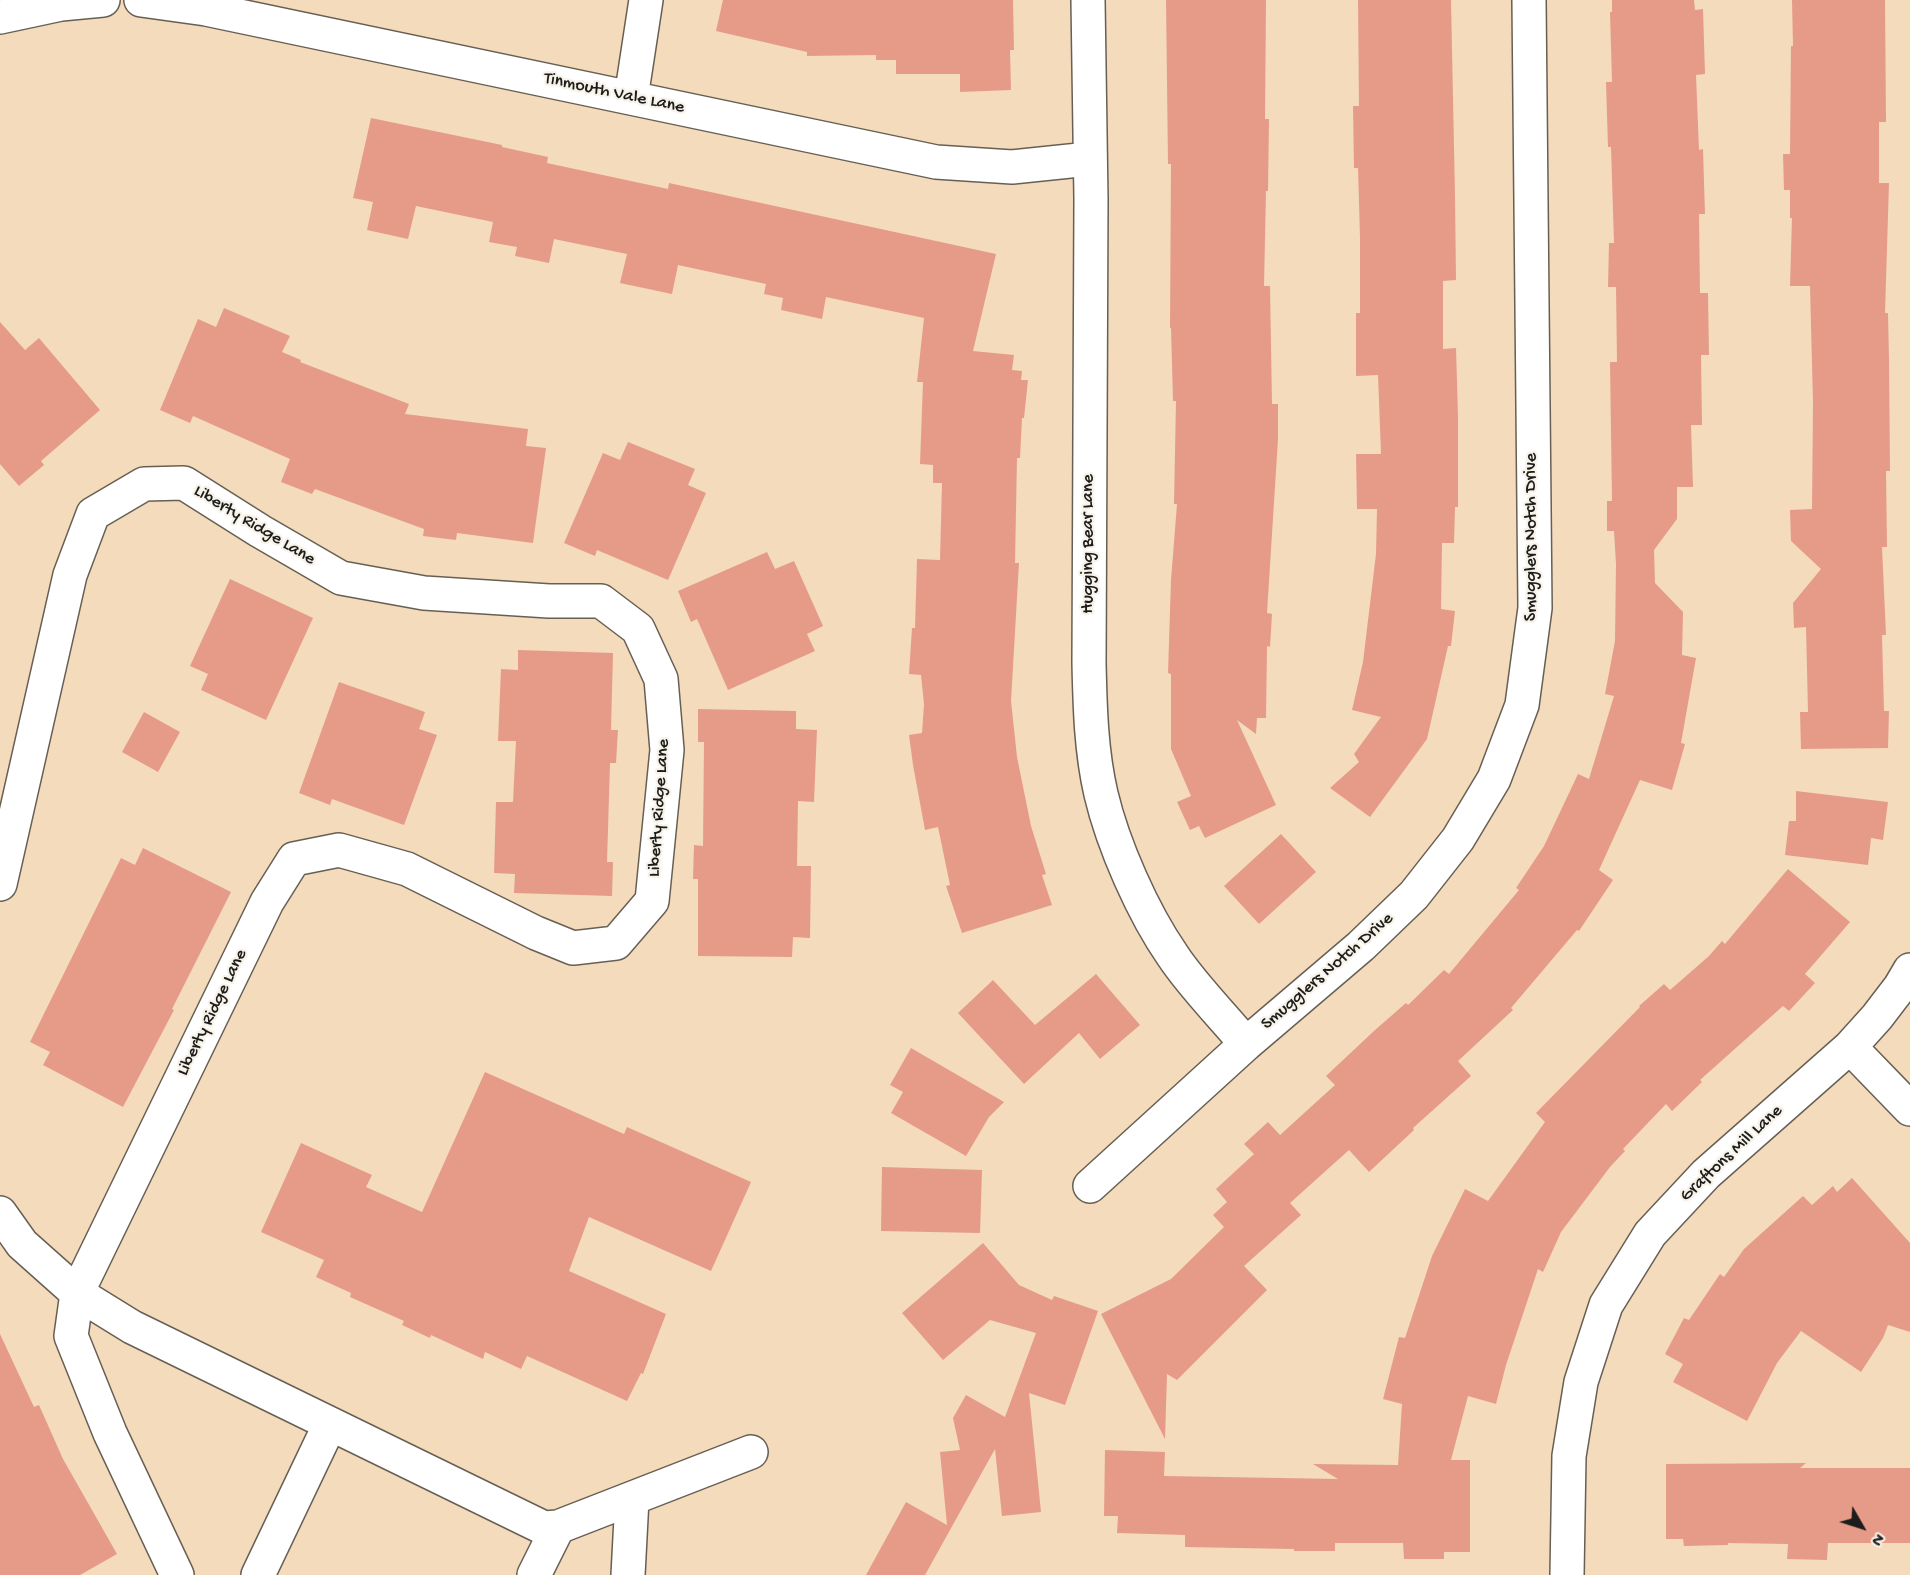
<!DOCTYPE html>
<style>
body{margin:0}
#map{position:relative;width:1910px;height:1575px;overflow:hidden;background:#f3dbbc;font-family:"Gochi Hand",sans-serif}
canvas{display:block}
.north{position:absolute;left:1832px;top:1497px;width:60px;height:60px;-webkit-text-stroke:4px #f7f3e8;paint-order:stroke;rotate:129deg;font-size:16px;font-weight:700;line-height:24px;text-align:center;color:#1c1c1c}
.north::after{content:'';display:block;margin:auto;width:21px;height:27px;background:#1c1c1c;clip-path:polygon(50% 0,100% 100%,50% 72%,0 100%)}
</style>
<div id="map">
<canvas width="1910" height="1575"></canvas>
<div class="north">N</div>
</div>
<script>
const c = document.querySelector('canvas').getContext('2d');
c.lineJoin = 'round';
function paint(path, color) {
  c.fillStyle = color;
  c.fill(path, 'evenodd');
}
function trace(path, color, width, dash) {
  c.strokeStyle = color;
  c.lineWidth = width;
  c.lineCap = dash ? 'butt' : 'round';
  c.setLineDash(dash || []);
  c.stroke(path);
}
function label(font, color, halo, rows, align = 'center') {
  c.font = font + ' "Gochi Hand",sans-serif';
  c.lineWidth = 4.5;
  c.setLineDash([]);
  c.textBaseline = 'middle';
  c.strokeStyle = halo;
  c.fillStyle = color;
  for (const [text, x, y, turn = 0] of rows) {
    c.save();
    c.translate(x, y);
    c.rotate((+turn || 0) * Math.PI / 180);
    c.textAlign = isNaN(turn) ? turn : align;
    if (halo) c.strokeText(text, 0, 0);
    c.fillText(text, 0, 0);
    c.restore();
  }
}
paint(new Path2D(`
 M 723,0 L 1013,0 L 1014,50 L 1010,50 L 1011,90 L 960,92 L 960,74 L 896,74 L 896,60 L 876,60 L 876,55 L 807,56 L 807,52 L 716,31 Z
 M 1166,0 L 1266,0 L 1265,119 L 1269,119 L 1268,191 L 1266,191 L 1264,286 L 1270,286 L 1272,404 L 1278,404 L 1278,439 L 1267,613 L 1272,614 L 1270,647 L 1267,646 L 1266,718 L 1257,718 L 1256,734 L 1237,720 L 1276,805 L 1205,838 L 1199,826 L 1190,830 L 1177,802 L 1191,796 L 1171,749 L 1171,674 L 1168,673 L 1171,580 L 1177,504 L 1174,504 L 1176,401 L 1173,401 L 1171,328 L 1170,328 L 1171,164 L 1168,164 Z
 M 1358,0 L 1451,0 L 1455,196 L 1456,280 L 1443,281 L 1443,349 L 1456,348 L 1458,416 L 1458,507 L 1455,507 L 1454,543 L 1442,543 L 1441,609 L 1455,611 L 1451,646 L 1448,646 L 1427,739 L 1370,817 L 1330,788 L 1359,762 L 1354,754 L 1381,717 L 1352,710 L 1363,662 L 1376,554 L 1377,509 L 1357,509 L 1356,454 L 1381,454 L 1378,375 L 1356,376 L 1356,313 L 1360,313 L 1360,237 L 1358,168 L 1354,168 L 1353,106 L 1359,106 Z
 M 1612,0 L 1694,0 L 1695,10 L 1703,9 L 1705,74 L 1696,75 L 1699,150 L 1703,149 L 1705,214 L 1699,214 L 1700,293 L 1708,293 L 1709,355 L 1701,355 L 1702,425 L 1691,425 L 1693,487 L 1677,487 L 1677,519 L 1654,550 L 1655,583 L 1683,612 L 1682,655 L 1696,658 L 1681,743 L 1685,744 L 1672,790 L 1640,780 L 1599,870 L 1613,880 L 1579,931 L 1577,930 L 1511,1008 L 1513,1010 L 1458,1061 L 1471,1076 L 1413,1128 L 1414,1130 L 1369,1172 L 1349,1150 L 1290,1203 L 1301,1215 L 1244,1266 L 1267,1290 L 1177,1380 L 1167,1374 L 1165,1439 L 1101,1314 L 1171,1279 L 1224,1227 L 1213,1215 L 1227,1202 L 1216,1189 L 1254,1154 L 1244,1144 L 1268,1122 L 1280,1135 L 1335,1085 L 1326,1076 L 1375,1030 L 1406,1003 L 1408,1005 L 1444,970 L 1449,974 L 1519,890 L 1516,888 L 1544,846 L 1578,774 L 1589,779 L 1614,696 L 1605,694 L 1615,641 L 1616,564 L 1614,531 L 1607,531 L 1607,501 L 1612,501 L 1610,362 L 1617,362 L 1616,287 L 1608,287 L 1609,243 L 1614,243 L 1611,147 L 1608,147 L 1606,82 L 1612,82 L 1610,12 L 1612,12 Z
 M 1792,0 L 1885,0 L 1886,122 L 1879,122 L 1879,183 L 1889,183 L 1885,313 L 1888,313 L 1889,360 L 1890,471 L 1886,471 L 1887,547 L 1882,547 L 1886,635 L 1882,635 L 1884,711 L 1889,711 L 1888,748 L 1801,749 L 1800,712 L 1808,712 L 1806,627 L 1794,628 L 1793,603 L 1821,569 L 1791,541 L 1790,510 L 1812,509 L 1813,403 L 1810,286 L 1790,286 L 1792,218 L 1790,218 L 1790,190 L 1784,190 L 1783,154 L 1790,154 L 1791,46 L 1793,46 Z
 M 371,118 L 502,145 L 502,147 L 548,157 L 547,163 L 668,189 L 669,183 L 996,254 L 973,351 L 1014,355 L 1012,370 L 1022,371 L 1021,380 L 1028,380 L 1024,418 L 1022,418 L 1020,458 L 1017,458 L 1015,563 L 1019,563 L 1011,701 L 1017,757 L 1031,826 L 1046,874 L 1042,875 L 1052,905 L 962,933 L 946,886 L 950,885 L 938,827 L 925,830 L 913,765 L 909,735 L 922,733 L 924,704 L 921,675 L 909,674 L 912,628 L 915,628 L 917,559 L 940,560 L 942,483 L 933,483 L 933,465 L 920,464 L 923,382 L 917,382 L 924,318 L 826,297 L 822,319 L 781,310 L 783,298 L 764,294 L 766,284 L 678,265 L 672,294 L 620,283 L 627,254 L 554,239 L 549,263 L 515,256 L 517,247 L 489,242 L 493,222 L 416,206 L 408,239 L 367,230 L 373,202 L 353,198 Z
 M 224,308 L 290,336 L 282,352 L 301,360 L 300,362 L 409,404 L 405,414 L 528,429 L 526,446 L 546,448 L 533,543 L 457,533 L 456,540 L 423,536 L 424,529 L 315,489 L 312,494 L 281,482 L 290,459 L 193,416 L 190,423 L 160,410 L 198,319 L 216,327 Z
 M 0,322 L 25,350 L 39,338 L 100,410 L 41,461 L 44,465 L 19,486 L 0,464 Z
 M 628,442 L 695,469 L 688,485 L 706,493 L 668,580 L 597,550 L 595,556 L 564,543 L 603,453 L 620,460 Z
 M 767,552 L 775,569 L 794,561 L 823,626 L 807,634 L 815,651 L 728,690 L 697,619 L 691,622 L 678,591 Z
 M 230,579 L 313,618 L 266,720 L 201,690 L 208,674 L 190,666 Z
 M 518,650 L 613,653 L 611,730 L 618,730 L 616,763 L 610,763 L 607,862 L 613,862 L 612,896 L 514,893 L 515,874 L 494,873 L 496,802 L 513,802 L 516,741 L 498,741 L 501,669 L 518,670 Z
 M 339,682 L 425,712 L 419,729 L 437,735 L 404,825 L 332,799 L 330,805 L 299,793 Z
 M 698,709 L 796,711 L 796,729 L 817,730 L 814,802 L 798,801 L 797,866 L 811,866 L 810,938 L 793,937 L 792,957 L 698,956 L 698,879 L 693,879 L 694,845 L 703,846 L 704,742 L 698,742 Z
 M 144,712 L 180,732 L 158,772 L 122,752 Z
 M 1796,791 L 1888,802 L 1883,840 L 1871,838 L 1868,865 L 1785,855 L 1789,821 L 1796,821 Z
 M 1281,834 L 1316,872 L 1259,924 L 1224,886 Z
 M 143,848 L 231,892 L 172,1009 L 174,1010 L 123,1107 L 43,1065 L 50,1052 L 30,1042 L 121,858 L 135,865 Z
 M 1788,869 L 1850,922 L 1805,974 L 1815,983 L 1789,1011 L 1783,1006 L 1700,1080 L 1702,1082 L 1672,1111 L 1666,1104 L 1623,1149 L 1625,1151 L 1610,1167 L 1561,1232 L 1543,1272 L 1538,1269 L 1506,1365 L 1496,1404 L 1468,1396 L 1451,1460 L 1470,1460 L 1470,1552 L 1444,1552 L 1444,1559 L 1404,1559 L 1403,1543 L 1335,1543 L 1335,1551 L 1294,1551 L 1294,1549 L 1185,1547 L 1185,1535 L 1117,1533 L 1118,1516 L 1104,1516 L 1105,1450 L 1165,1452 L 1164,1476 L 1338,1479 L 1313,1464 L 1398,1465 L 1402,1404 L 1383,1399 L 1399,1337 L 1405,1338 L 1432,1256 L 1465,1189 L 1488,1201 L 1545,1122 L 1536,1113 L 1640,1007 L 1639,1006 L 1664,984 L 1670,990 L 1709,956 L 1722,941 L 1725,944 Z
 M 1096,974 L 1140,1025 L 1100,1059 L 1079,1033 L 1024,1084 L 958,1013 L 993,980 L 1035,1025 Z
 M 911,1048 L 1004,1102 L 989,1117 L 966,1156 L 891,1113 L 903,1092 L 890,1085 Z
 M 485,1072 L 624,1134 L 627,1127 L 751,1182 L 711,1271 L 589,1217 L 569,1271 L 666,1314 L 643,1374 L 641,1373 L 627,1401 L 527,1356 L 521,1369 L 485,1352 L 483,1359 L 431,1335 L 430,1338 L 402,1325 L 404,1321 L 350,1297 L 351,1293 L 316,1277 L 324,1260 L 261,1232 L 301,1143 L 372,1175 L 366,1187 L 422,1212 Z
 M 882,1167 L 982,1170 L 980,1233 L 881,1231 Z
 M 1852,1178 L 1910,1243 L 1910,1332 L 1888,1325 L 1883,1338 L 1861,1372 L 1801,1331 L 1777,1363 L 1747,1421 L 1673,1382 L 1683,1364 L 1665,1354 L 1684,1318 L 1689,1320 L 1720,1274 L 1724,1277 L 1744,1249 L 1803,1196 L 1812,1205 L 1833,1186 L 1837,1192 Z
 M 983,1243 L 1019,1285 L 1052,1300 L 1054,1296 L 1098,1311 L 1065,1405 L 1029,1393 L 1041,1512 L 1002,1516 L 995,1449 L 925,1575 L 866,1575 L 906,1502 L 947,1525 L 940,1452 L 960,1450 L 953,1418 L 966,1395 L 1005,1417 L 1036,1333 L 990,1320 L 943,1360 L 902,1313 Z
 M 0,1334 L 34,1407 L 39,1405 L 63,1459 L 117,1554 L 80,1575 L 0,1575 Z
 M 1806,1463 L 1800,1468 L 1910,1468 L 1910,1543 L 1828,1543 L 1827,1560 L 1787,1559 L 1788,1544 L 1728,1543 L 1728,1545 L 1684,1546 L 1683,1539 L 1666,1539 L 1666,1464 Z`), '#e69b89');
const minor = new Path2D(`
 M 141,0 L 206,9 L 936,162 L 1012,167 L 1089,159
 M 1088,0 L 1091,199 L 1089,663 C 1090,707 1091,751 1101,794 C 1113,845 1143,913 1173,956 C 1192,985 1223,1016 1246,1044
 M 0,17 L 61,4 L 103,0
 M 631,98 L 646,0
 M 0,884 L 70,575 L 93,514 L 144,484 L 184,483 L 260,531 L 341,578 L 424,593 L 549,601 L 601,601 L 638,629 L 661,679 L 667,750 L 652,901 L 616,943 L 573,948 L 536,933 L 407,869 L 339,850 L 294,859 L 267,902 L 77,1293 L 71,1336 L 110,1433 L 177,1575
 M 1850,1047 L 1910,1109
 M 1090,1186 L 1246,1044 L 1361,946 L 1414,895 L 1458,839 L 1494,779 L 1522,705 L 1535,608 L 1529,0
 M 0,1213 L 22,1244 L 77,1293 L 132,1327 L 544,1528 L 558,1527 L 751,1452
 M 258,1575 L 330,1424
 M 534,1575 L 558,1527
 M 628,1575 L 632,1499
 M 1567,1575 L 1569,1456 L 1581,1382 L 1606,1305 L 1650,1234 L 1706,1174 L 1850,1047 L 1877,1017 L 1900,987 L 1910,970`);
trace(minor, '#675f54', 36);
trace(minor, '#fff', 33);
label('18px', '#1c1c1c', '#f7f3e8', [
 ["Tinmouth Vale Lane",614,94,12],
 ["Liberty Ridge Lane",254,526,31],
 ["Smugglers Notch Drive",1532,537,-90],
 ["Hugging Bear Lane",1089,544,-90],
 ["Liberty Ridge Lane",660,808,-86],
 ["Smugglers Notch Drive",1328,972,-41],
 ["Liberty Ridge Lane",213,1013,-64],
 ["Graftons Mill Lane",1732,1154,-43]
]);
</script>
